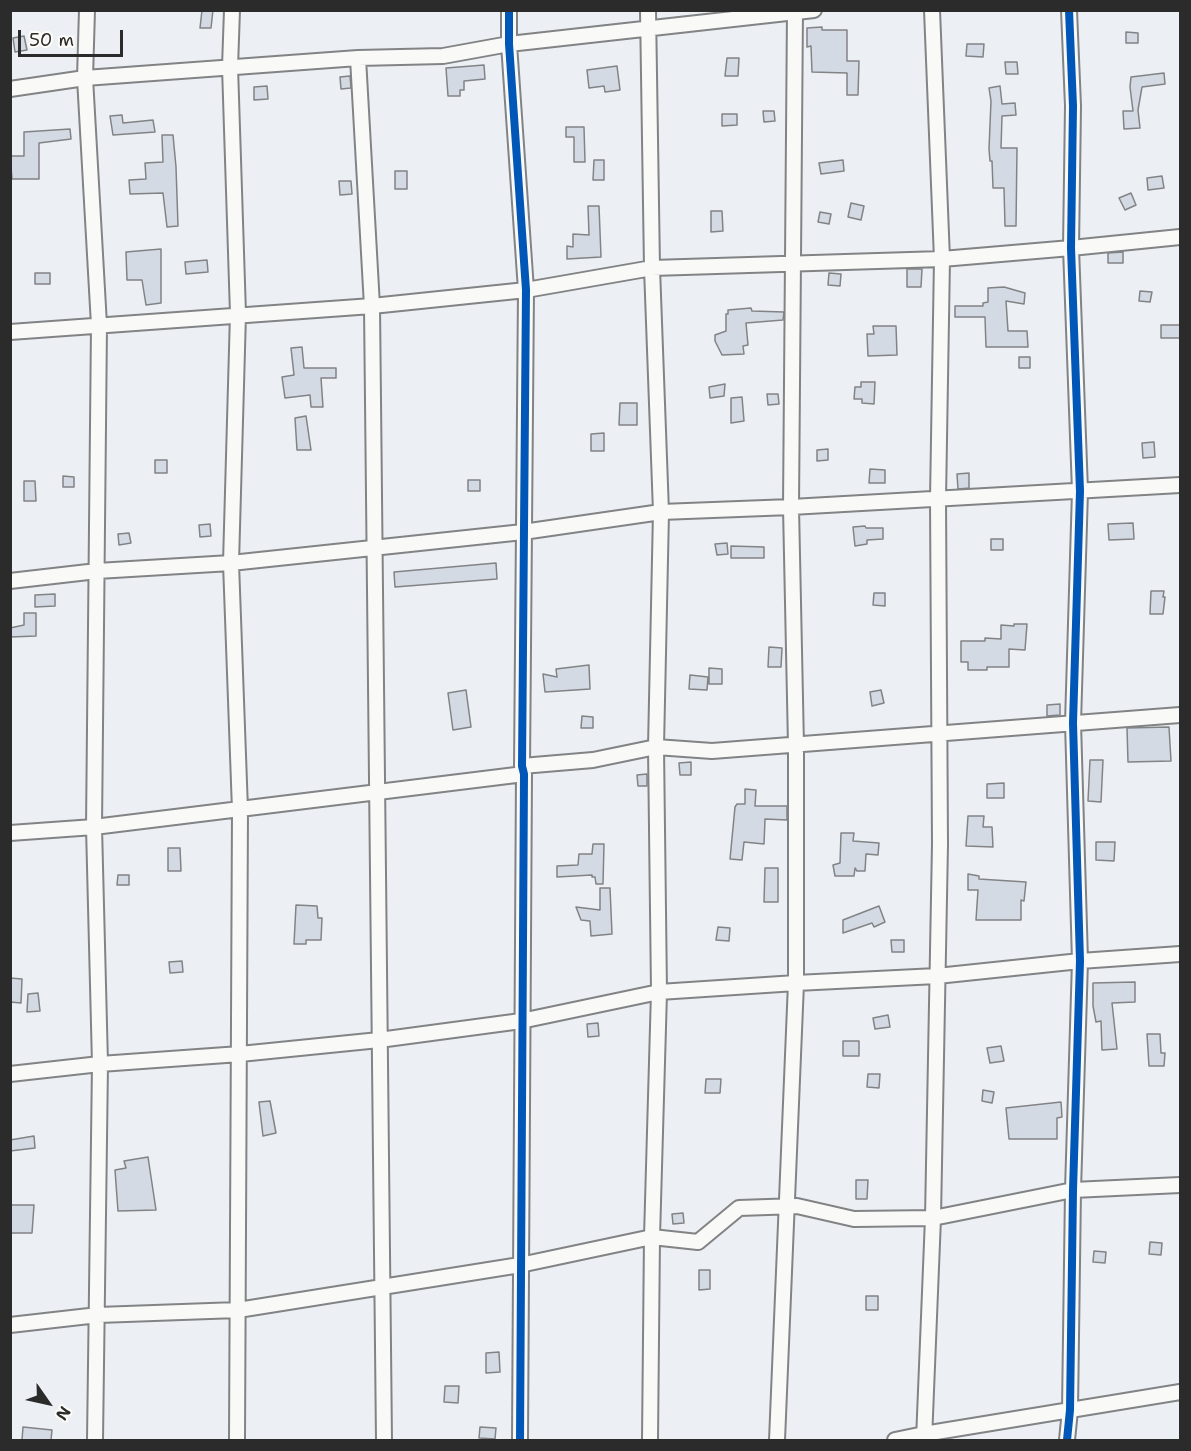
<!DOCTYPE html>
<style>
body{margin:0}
#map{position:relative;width:1191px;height:1451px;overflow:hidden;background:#eceff4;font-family:"Shantell Sans",sans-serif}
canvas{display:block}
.frame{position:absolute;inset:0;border:12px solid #2b2b2b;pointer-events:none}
.north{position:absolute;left:18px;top:1373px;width:60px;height:60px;-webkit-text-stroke:4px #fdfcf7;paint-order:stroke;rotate:124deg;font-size:16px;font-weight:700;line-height:24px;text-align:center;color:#2b2b2b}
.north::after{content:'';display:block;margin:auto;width:21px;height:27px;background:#2b2b2b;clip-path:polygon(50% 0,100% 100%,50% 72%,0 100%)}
.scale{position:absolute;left:18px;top:30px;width:105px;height:27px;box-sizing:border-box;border:3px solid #2b2b2b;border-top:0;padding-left:8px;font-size:18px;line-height:21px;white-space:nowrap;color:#2b2b2b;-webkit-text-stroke:4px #fdfcf7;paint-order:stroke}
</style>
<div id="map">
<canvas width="1191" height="1451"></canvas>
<div class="frame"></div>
<div class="north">N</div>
<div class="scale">50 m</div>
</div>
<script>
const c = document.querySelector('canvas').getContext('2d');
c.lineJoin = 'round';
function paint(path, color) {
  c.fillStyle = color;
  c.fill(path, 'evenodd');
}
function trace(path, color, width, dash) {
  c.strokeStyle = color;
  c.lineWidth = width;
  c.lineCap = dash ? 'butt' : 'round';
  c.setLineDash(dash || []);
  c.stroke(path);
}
const building = new Path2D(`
 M 202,10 L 213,10 L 211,28 L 200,28 Z
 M 822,27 L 822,30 L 847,30 L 847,61 L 859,61 L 858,95 L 847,95 L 847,73 L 812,72 L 811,46 L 807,47 L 807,28 Z
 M 1126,32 L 1138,33 L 1138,43 L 1126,43 Z
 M 24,36 L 27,50 L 15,52 L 13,38 Z
 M 967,44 L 984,44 L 983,57 L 966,56 Z
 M 727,58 L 739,58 L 738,76 L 725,76 Z
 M 1005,62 L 1017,62 L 1018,74 L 1006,74 Z
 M 484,65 L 485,79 L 464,81 L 464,90 L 460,90 L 460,96 L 448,96 L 446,68 Z
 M 617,66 L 620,90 L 605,92 L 604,86 L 589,88 L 587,70 Z
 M 1164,73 L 1165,84 L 1142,87 L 1138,110 L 1140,128 L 1124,129 L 1123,111 L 1133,111 L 1130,87 L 1131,77 Z
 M 350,76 L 351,88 L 341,89 L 340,77 Z
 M 267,86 L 268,99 L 254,100 L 254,87 Z
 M 1000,86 L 1002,104 L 1015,103 L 1016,115 L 1002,116 L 1001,148 L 1017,148 L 1016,226 L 1005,226 L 1004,188 L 993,188 L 992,161 L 990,161 L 989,149 L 991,101 L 989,88 Z
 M 763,111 L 774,111 L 775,121 L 764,122 Z
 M 722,114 L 737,114 L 737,125 L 722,126 Z
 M 122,115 L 123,123 L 153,120 L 155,132 L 113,135 L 110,116 Z
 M 566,127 L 584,127 L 585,162 L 574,162 L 574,137 L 566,137 Z
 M 70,129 L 71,139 L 39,143 L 39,179 L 12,179 L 10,156 L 24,156 L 24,132 Z
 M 162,135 L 173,135 L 176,167 L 178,226 L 167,227 L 163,193 L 130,194 L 129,180 L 146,179 L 145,163 L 163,162 Z
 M 594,160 L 604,160 L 604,180 L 593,180 Z
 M 843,160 L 844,171 L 821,174 L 819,163 Z
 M 395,171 L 407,171 L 407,189 L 395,189 Z
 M 1162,176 L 1164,188 L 1148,190 L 1147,178 Z
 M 339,181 L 351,181 L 352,194 L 340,195 Z
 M 1131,193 L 1136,205 L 1125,210 L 1119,198 Z
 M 851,203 L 864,206 L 861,220 L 848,217 Z
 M 588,206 L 599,206 L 601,257 L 567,259 L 567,246 L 573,247 L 573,234 L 589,235 Z
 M 711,211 L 722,211 L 723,231 L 711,232 Z
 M 820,212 L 831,214 L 829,224 L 818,222 Z
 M 161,249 L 161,303 L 146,305 L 142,280 L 127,280 L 126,252 Z
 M 1123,252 L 1123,263 L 1108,263 L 1108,253 Z
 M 207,260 L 208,272 L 186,274 L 185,262 Z
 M 907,269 L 922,269 L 921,287 L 907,287 Z
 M 35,273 L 50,273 L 50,284 L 35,284 Z
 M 829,273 L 841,274 L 840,286 L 828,285 Z
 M 1004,287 L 1025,293 L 1024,304 L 1006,301 L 1008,331 L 1027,331 L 1028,347 L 986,347 L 985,317 L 955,317 L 955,306 L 983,306 L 983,303 L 988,302 L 988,288 Z
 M 1140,291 L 1152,292 L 1150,302 L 1139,301 Z
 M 751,308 L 752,311 L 784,312 L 783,320 L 746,323 L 748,345 L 743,346 L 744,354 L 722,355 L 715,341 L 715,335 L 726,331 L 726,314 L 728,314 L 728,310 Z
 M 1161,325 L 1180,325 L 1180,338 L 1161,338 Z
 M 873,326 L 896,326 L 897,355 L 868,356 L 867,334 L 874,334 Z
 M 302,347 L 304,368 L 336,368 L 336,378 L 321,378 L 323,407 L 311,407 L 310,395 L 285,398 L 282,377 L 294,375 L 291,348 Z
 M 1019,357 L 1030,357 L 1030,368 L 1019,368 Z
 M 861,382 L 875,382 L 874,404 L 862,403 L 862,399 L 854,399 L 855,387 L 861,387 Z
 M 725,384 L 724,396 L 710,398 L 709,387 Z
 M 767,394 L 778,394 L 779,404 L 768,405 Z
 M 742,397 L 744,421 L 731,423 L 731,398 Z
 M 620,403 L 637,403 L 637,425 L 619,425 Z
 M 306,416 L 311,450 L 297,450 L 295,418 Z
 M 604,433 L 604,451 L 591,451 L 591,434 Z
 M 1154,442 L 1155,457 L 1143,458 L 1142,443 Z
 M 828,449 L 828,460 L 817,461 L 817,450 Z
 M 155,460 L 167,460 L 167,473 L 155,473 Z
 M 870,469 L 885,470 L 885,483 L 869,483 Z
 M 969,473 L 969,488 L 958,489 L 957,474 Z
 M 63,476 L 74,477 L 74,487 L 63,487 Z
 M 468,480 L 480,480 L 480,491 L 468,491 Z
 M 24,481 L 35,481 L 36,501 L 24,501 Z
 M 1133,523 L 1134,539 L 1109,540 L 1108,524 Z
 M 210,524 L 211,536 L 200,537 L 199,525 Z
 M 865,526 L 866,528 L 883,528 L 883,539 L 867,540 L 867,544 L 855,546 L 853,527 Z
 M 129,533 L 131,543 L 119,545 L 118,534 Z
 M 991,539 L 1003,539 L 1003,550 L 991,550 Z
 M 727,543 L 728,554 L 717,555 L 715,544 Z
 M 731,546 L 764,547 L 764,558 L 731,558 Z
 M 496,563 L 497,579 L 395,587 L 394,572 Z
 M 1151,591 L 1164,591 L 1163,597 L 1165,597 L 1163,614 L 1150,614 Z
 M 874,593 L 885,593 L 885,606 L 873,605 Z
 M 55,594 L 55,606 L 35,607 L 35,595 Z
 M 24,613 L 36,613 L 36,636 L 10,637 L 10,628 L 24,625 Z
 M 1014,624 L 1027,624 L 1025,650 L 1009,649 L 1009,667 L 987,667 L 987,670 L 968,670 L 968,662 L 961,662 L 961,641 L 985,641 L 985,638 L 1001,639 L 1001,625 L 1014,626 Z
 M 769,647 L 782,648 L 781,667 L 768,667 Z
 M 589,665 L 590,689 L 545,692 L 543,674 L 557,677 L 556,669 Z
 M 709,668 L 722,669 L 722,684 L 709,684 Z
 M 690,675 L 708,677 L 707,690 L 689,689 Z
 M 466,690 L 471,727 L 453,730 L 448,693 Z
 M 881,690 L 884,703 L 872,706 L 870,692 Z
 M 1060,704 L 1060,715 L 1047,716 L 1047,705 Z
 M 582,716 L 593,717 L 593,728 L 581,728 Z
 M 1169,727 L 1171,761 L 1128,762 L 1127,728 Z
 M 1090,760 L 1103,760 L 1101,802 L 1088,801 Z
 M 691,762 L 691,775 L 680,775 L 679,763 Z
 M 647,774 L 647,786 L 638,786 L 637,775 Z
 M 1004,783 L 1004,798 L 987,798 L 987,784 Z
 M 745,789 L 756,790 L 755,806 L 787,806 L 787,820 L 765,819 L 764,844 L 744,842 L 742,860 L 730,859 L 735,807 L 737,804 L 745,804 Z
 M 968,816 L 984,816 L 983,827 L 992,827 L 993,847 L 966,846 Z
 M 841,833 L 854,833 L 853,841 L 879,843 L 878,855 L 866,854 L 865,871 L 857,871 L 855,868 L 854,876 L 835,876 L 833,865 L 840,863 Z
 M 1096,842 L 1115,842 L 1114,861 L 1096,860 Z
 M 593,844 L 604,844 L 603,884 L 596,884 L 595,877 L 592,877 L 592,875 L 557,877 L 557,866 L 578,865 L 579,854 L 592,854 Z
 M 168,848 L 180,848 L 181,871 L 168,871 Z
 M 765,868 L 778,868 L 778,902 L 764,902 Z
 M 968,874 L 979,876 L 979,879 L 1026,882 L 1024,901 L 1021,900 L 1021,920 L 976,920 L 978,890 L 968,890 Z
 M 118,875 L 129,875 L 129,885 L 117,885 Z
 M 600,888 L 610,888 L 612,934 L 591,936 L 590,921 L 581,920 L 576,907 L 600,910 Z
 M 296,905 L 317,906 L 318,918 L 322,918 L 321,940 L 306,940 L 306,944 L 294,944 Z
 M 879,906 L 885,922 L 874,927 L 872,923 L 843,933 L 843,920 Z
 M 718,927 L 730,928 L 729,941 L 716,940 Z
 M 891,940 L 904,940 L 904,952 L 892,952 Z
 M 182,961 L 183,972 L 170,973 L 169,962 Z
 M 10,978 L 22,979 L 21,1003 L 10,1002 Z
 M 1135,982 L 1135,1002 L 1112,1003 L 1117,1049 L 1102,1050 L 1101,1021 L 1096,1022 L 1093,1006 L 1093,983 Z
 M 38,993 L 40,1011 L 27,1012 L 28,994 Z
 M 888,1015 L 890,1027 L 875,1029 L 873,1018 Z
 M 598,1023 L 599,1036 L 588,1037 L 587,1024 Z
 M 1147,1034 L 1160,1034 L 1161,1053 L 1165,1053 L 1164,1066 L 1149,1066 Z
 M 843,1041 L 859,1041 L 859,1056 L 843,1056 Z
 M 1001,1046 L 1004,1061 L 990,1063 L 987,1048 Z
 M 868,1074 L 880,1074 L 879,1088 L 867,1087 Z
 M 706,1079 L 721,1079 L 720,1093 L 705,1093 Z
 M 983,1090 L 994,1092 L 992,1103 L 982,1101 Z
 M 270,1101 L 276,1133 L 263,1136 L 259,1102 Z
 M 1061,1102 L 1062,1117 L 1057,1118 L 1057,1139 L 1009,1139 L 1006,1108 Z
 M 34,1136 L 35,1148 L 10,1151 L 10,1140 Z
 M 148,1157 L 156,1210 L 118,1211 L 115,1170 L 126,1168 L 124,1161 Z
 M 856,1180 L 868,1180 L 867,1199 L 856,1199 Z
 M 10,1205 L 34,1205 L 32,1233 L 10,1233 Z
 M 683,1213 L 684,1223 L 673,1224 L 672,1214 Z
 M 1150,1242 L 1162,1243 L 1161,1255 L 1149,1254 Z
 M 1094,1251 L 1106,1252 L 1105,1263 L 1093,1262 Z
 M 699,1270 L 710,1270 L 710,1289 L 699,1290 Z
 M 866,1296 L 878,1296 L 878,1310 L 866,1310 Z
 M 499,1352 L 500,1372 L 486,1373 L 486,1353 Z
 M 445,1386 L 459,1386 L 458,1403 L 444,1402 Z
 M 23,1427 L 52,1430 L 51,1440 L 22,1440 Z
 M 480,1427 L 496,1428 L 495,1439 L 479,1438 Z`);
paint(building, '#d4dae4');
trace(building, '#828385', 1.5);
const minor = new Path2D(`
 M 87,10 L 85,78 L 99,325 L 94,827 L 100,1064 L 95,1440
 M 232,10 L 230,67 L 238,314 L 231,563 L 240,810 L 237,1440
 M 509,10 L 509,44 L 526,290 L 522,766 L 524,774 L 520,1440
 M 648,10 L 652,268 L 661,512 L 656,747 L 659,992 L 652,1237 L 650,1440
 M 358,58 L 372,306 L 384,1440
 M 10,89 L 85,78 L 358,58 L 443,56 L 509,44 L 814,10
 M 10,332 L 372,306 L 526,290 L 652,268 L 942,259 L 1071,248 L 1180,237
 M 10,581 L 97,571 L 231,563 L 523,532 L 661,512 L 791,507 L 1180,485
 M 522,766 L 593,760 L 656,747 L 712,751 L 1180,715
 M 10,833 L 94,827 L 524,774
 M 10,1074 L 100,1064 L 240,1054 L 379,1040 L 521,1021 L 659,992 L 796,983 L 937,976 L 1080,961 L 1180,954
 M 10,1325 L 98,1315 L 238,1310 L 520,1265 L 652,1237 L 698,1242 L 739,1208 L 797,1206 L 854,1219 L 933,1218 L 1073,1190 L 1180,1185
 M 777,1440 L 796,983 L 796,746 L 791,507 L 795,10
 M 895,1440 L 924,1434 L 1180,1392
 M 924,1440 L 933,1218 L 940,844 L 938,499 L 942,259 L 932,10
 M 1067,1440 L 1070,1410 L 1073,1190 L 1080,961 L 1073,723 L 1080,491 L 1071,248 L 1073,106 L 1069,10`);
trace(minor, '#828385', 18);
trace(minor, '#f9f9f8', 14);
trace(new Path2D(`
 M 509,10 L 509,44 L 526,290 L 522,766 L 524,774 L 520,1440
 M 1067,1440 L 1070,1410 L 1073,1190 L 1080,961 L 1073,723 L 1080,491 L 1071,248 L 1073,106 L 1069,10`), '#0057b8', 8);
</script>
